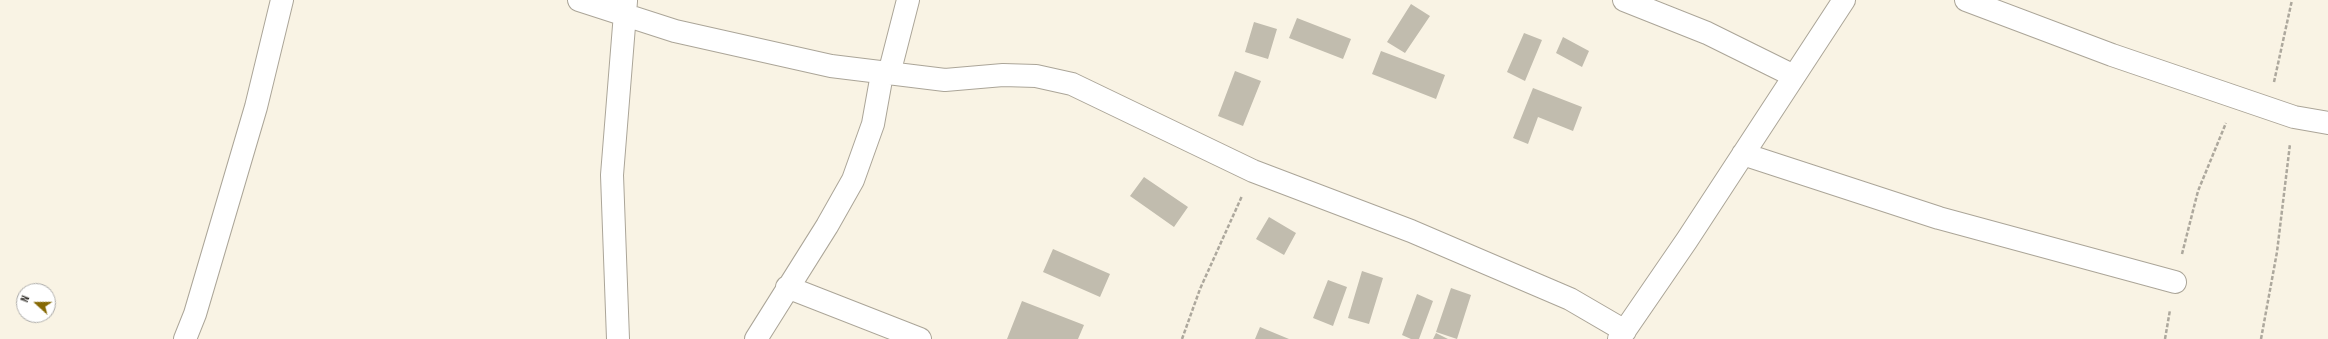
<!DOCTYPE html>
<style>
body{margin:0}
#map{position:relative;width:2328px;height:339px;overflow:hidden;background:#f9f3e4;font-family:"Sofia Sans Condensed",sans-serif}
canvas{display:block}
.north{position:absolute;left:16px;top:283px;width:40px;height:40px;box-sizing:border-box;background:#fff;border:1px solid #acaba9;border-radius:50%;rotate:291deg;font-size:11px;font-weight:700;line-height:16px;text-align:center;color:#2f2c27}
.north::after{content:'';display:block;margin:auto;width:14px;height:18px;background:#866904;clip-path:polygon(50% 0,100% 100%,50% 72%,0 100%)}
</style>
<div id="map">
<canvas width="2328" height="339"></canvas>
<div class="north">N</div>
</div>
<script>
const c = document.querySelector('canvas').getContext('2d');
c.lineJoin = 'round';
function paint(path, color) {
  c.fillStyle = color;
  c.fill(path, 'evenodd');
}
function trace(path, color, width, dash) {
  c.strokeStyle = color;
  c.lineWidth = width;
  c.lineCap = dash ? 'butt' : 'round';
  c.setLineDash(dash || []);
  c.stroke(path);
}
paint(new Path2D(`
 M 1411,4 L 1430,16 L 1405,53 L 1387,42 Z
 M 1297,18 L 1351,39 L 1343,59 L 1289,38 Z
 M 1254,22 L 1277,29 L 1268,59 L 1245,52 Z
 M 1524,33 L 1542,40 L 1525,81 L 1507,72 Z
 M 1563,37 L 1589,51 L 1582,67 L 1556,53 Z
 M 1381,51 L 1445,75 L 1436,99 L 1372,74 Z
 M 1235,71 L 1261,81 L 1243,126 L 1218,116 Z
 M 1533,88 L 1582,107 L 1573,131 L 1538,117 L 1528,144 L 1513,138 Z
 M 1144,177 L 1188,207 L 1174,227 L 1130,196 Z
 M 1269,217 L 1296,233 L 1284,255 L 1256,239 Z
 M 1053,249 L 1110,274 L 1100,297 L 1043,272 Z
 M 1362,271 L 1383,278 L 1369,324 L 1348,318 Z
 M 1328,280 L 1347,287 L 1333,326 L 1313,318 Z
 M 1451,288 L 1471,295 L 1457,339 L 1436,332 Z
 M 1417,294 L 1433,301 L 1419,339 L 1411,339 L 1402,335 Z
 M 1022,301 L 1084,325 L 1078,339 L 1007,339 Z
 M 1260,327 L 1289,339 L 1255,339 Z
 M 1436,333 L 1448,339 L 1433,339 Z`), '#c1bcae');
const minor = new Path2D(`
 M 579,0 L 675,31 L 831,66 L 945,80 L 1003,75 L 1036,76 L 1072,84 L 1253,171 L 1411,231 L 1570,299 L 1625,331
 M 1624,0 L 1707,33 L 1794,76
 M 1966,0 L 2112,55 L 2294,117 L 2328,123
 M 889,74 L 908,0
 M 1743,154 L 1939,218 L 2175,282
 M 787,287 L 920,339
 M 185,339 L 195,314 L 256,107 L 282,0
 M 618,339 L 612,175 L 626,1
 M 756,339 L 827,226 L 853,180 L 873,124 L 882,74
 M 1619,339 L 1687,240 L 1844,0`);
trace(minor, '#aba598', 24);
trace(new Path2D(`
 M 2274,82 L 2292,0
 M 2182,254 L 2198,191 L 2226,123
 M 1182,339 L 1200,289 L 1242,196
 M 2165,339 L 2170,310
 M 2261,339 L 2277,252 L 2290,144`), '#ada89d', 2.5, [4, 2]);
trace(minor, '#fff', 22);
</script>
